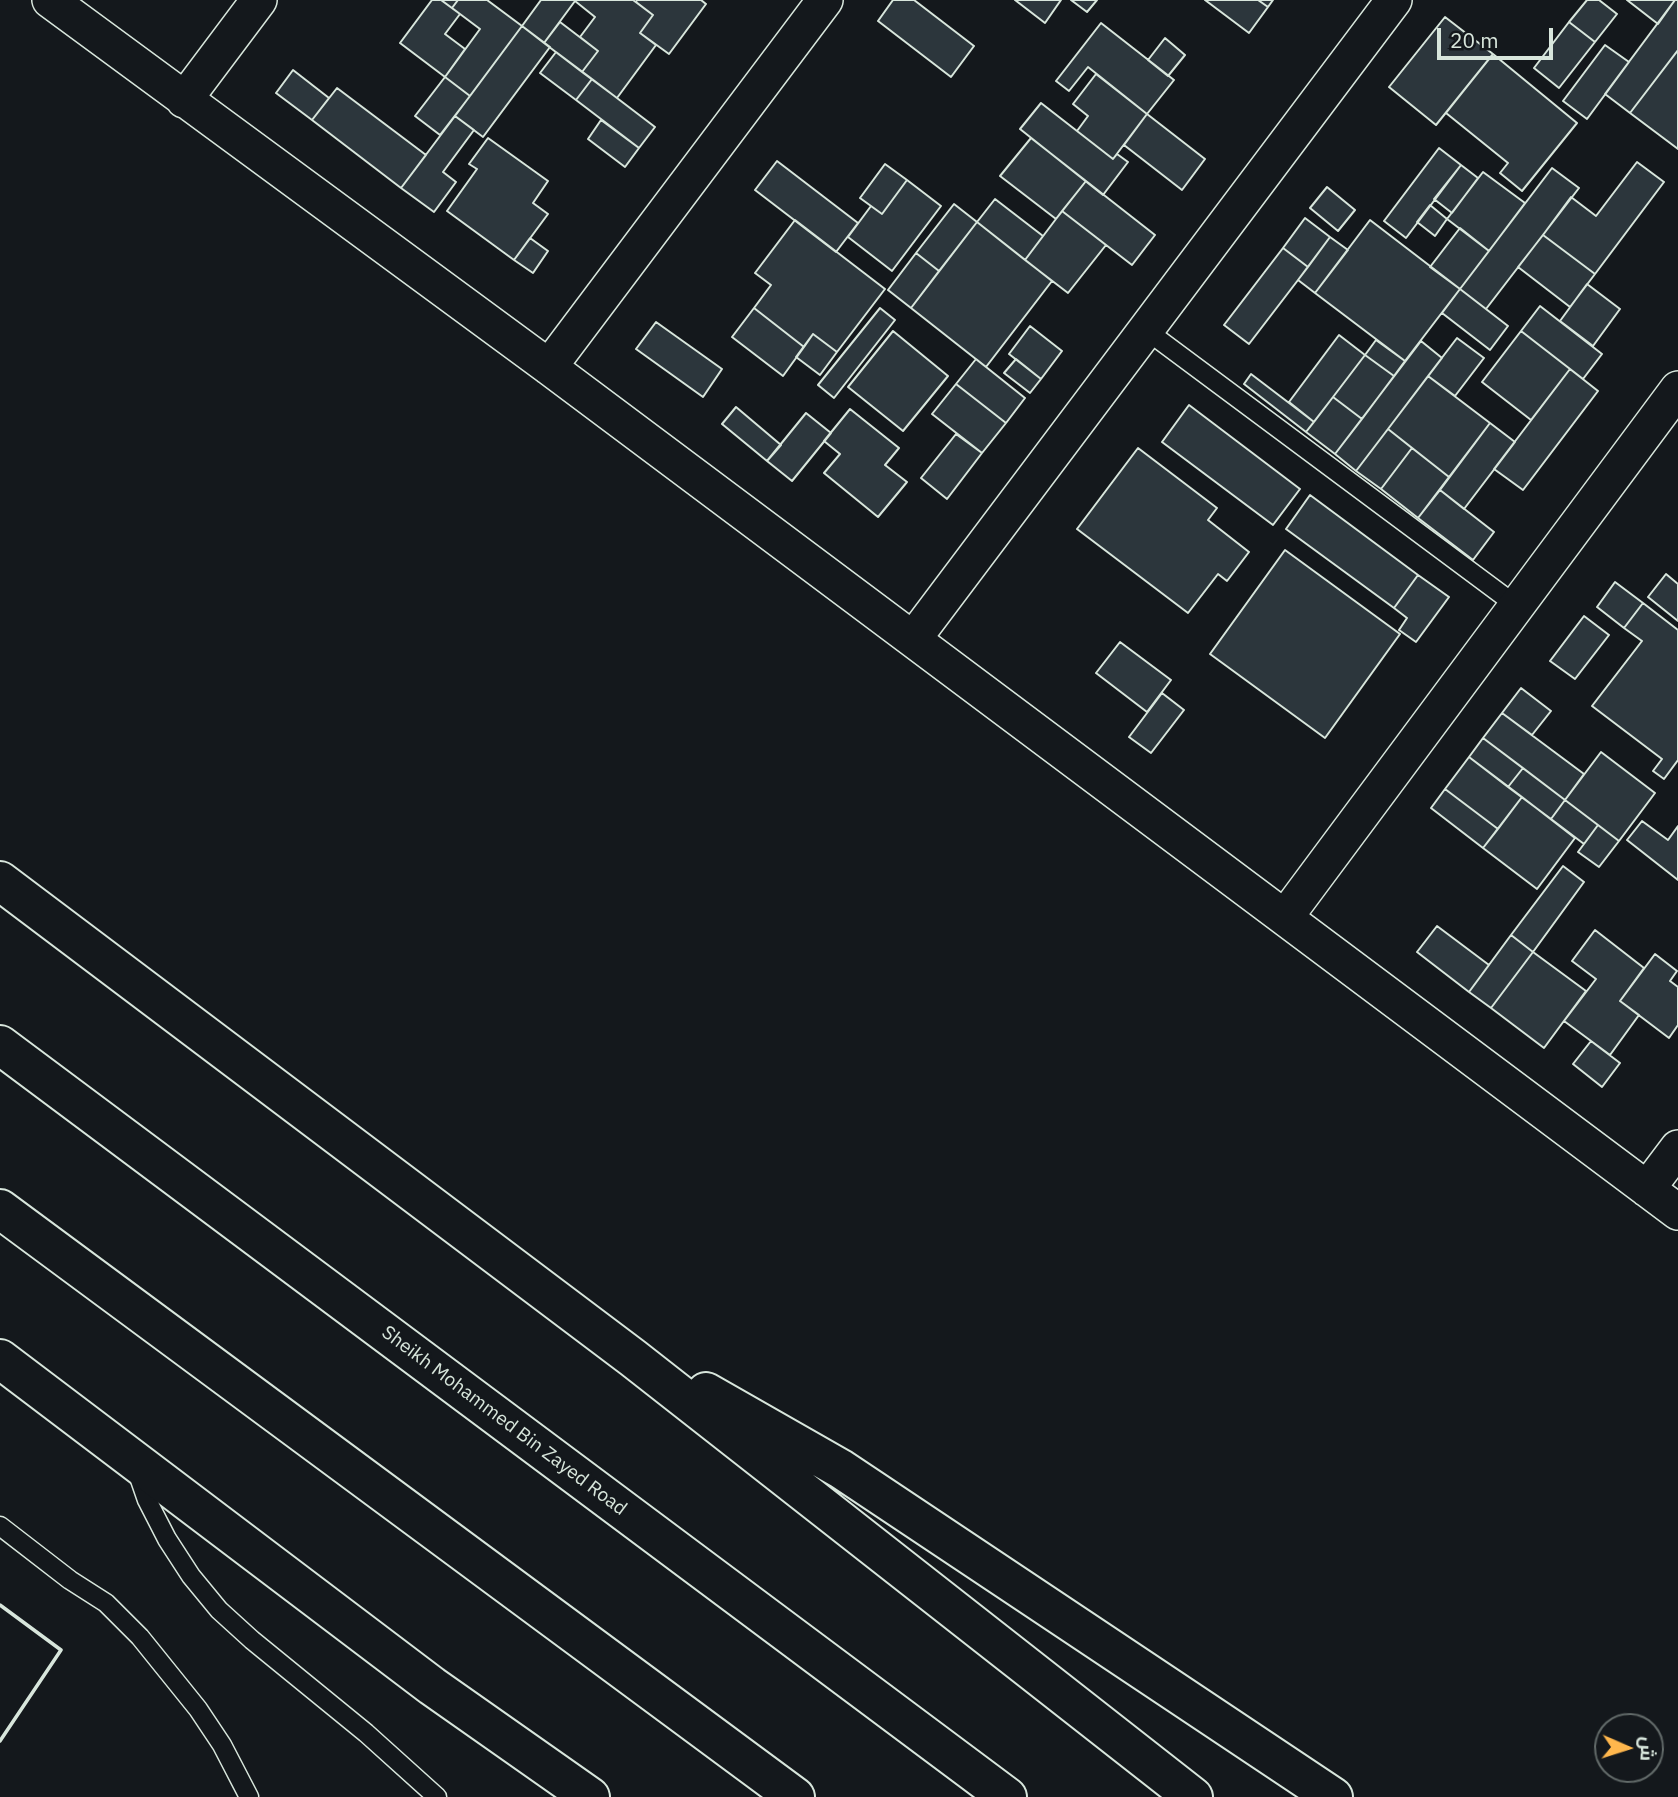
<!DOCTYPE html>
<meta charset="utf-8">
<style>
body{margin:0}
#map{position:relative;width:1678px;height:1797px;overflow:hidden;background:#14181c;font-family:"IBM Plex Sans",Cairo,sans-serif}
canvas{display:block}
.north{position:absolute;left:1594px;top:1713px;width:70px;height:70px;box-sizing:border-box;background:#14181c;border:2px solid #626a69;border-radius:50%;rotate:93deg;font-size:19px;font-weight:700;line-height:28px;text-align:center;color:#d8e6dc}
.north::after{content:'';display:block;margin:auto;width:24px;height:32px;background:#ffb74d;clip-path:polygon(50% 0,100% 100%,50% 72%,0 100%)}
.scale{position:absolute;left:1437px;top:28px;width:116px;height:32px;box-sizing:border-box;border:4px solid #d8e6dc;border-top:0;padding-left:9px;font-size:21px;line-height:24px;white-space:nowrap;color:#d8e6dc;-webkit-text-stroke:5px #14181c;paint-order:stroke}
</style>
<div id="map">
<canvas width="1678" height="1797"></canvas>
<div class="north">ش</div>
<div class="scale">20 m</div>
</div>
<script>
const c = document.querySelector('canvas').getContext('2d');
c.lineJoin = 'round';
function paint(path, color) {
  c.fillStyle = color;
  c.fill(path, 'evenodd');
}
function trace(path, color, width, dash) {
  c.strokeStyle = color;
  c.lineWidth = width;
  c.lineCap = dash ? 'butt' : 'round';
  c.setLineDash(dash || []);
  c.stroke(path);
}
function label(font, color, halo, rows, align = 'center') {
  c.font = font + ' "IBM Plex Sans",sans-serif';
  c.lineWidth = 5;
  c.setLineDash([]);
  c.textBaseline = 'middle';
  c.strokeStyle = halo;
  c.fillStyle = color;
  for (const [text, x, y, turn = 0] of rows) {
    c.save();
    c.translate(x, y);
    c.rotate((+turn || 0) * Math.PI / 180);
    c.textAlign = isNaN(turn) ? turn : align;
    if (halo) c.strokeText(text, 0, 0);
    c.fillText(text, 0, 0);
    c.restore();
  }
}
const building = new Path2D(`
 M 432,0 L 441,0 L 460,14 L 445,34 L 465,49 L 445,77 L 400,43 Z
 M 441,0 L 458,0 L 452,8 Z
 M 458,0 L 487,0 L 522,26 L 470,96 L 445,77 L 480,29 L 452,8 Z
 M 541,0 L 633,0 L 653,15 L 640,33 L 656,45 L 617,98 L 582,72 L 598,51 L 580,37 L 595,17 L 575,1 L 544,43 L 522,26 Z
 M 637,0 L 701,0 L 706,4 L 669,54 L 640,33 L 653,15 L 636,2 Z
 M 893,0 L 914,0 L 974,46 L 951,77 L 878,21 Z
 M 1015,0 L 1061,0 L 1045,23 Z
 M 1071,0 L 1097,0 L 1087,12 Z
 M 1205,0 L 1258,0 L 1268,7 L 1249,33 Z
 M 1258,0 L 1273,0 L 1268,7 Z
 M 1587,0 L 1599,0 L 1617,14 L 1595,42 L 1569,22 Z
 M 1627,0 L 1675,0 L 1658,24 Z
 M 1675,0 L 1678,0 L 1678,50 L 1630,113 L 1605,94 Z
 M 1445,17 L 1493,54 L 1436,125 L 1389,87 Z
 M 560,22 L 598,51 L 582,72 L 544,43 Z
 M 1569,22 L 1595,42 L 1559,88 L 1534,68 Z
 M 1101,23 L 1174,80 L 1147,114 L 1088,67 L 1069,91 L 1056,81 Z
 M 522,26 L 550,47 L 483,137 L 455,116 Z
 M 1165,38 L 1185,55 L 1168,76 L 1148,60 Z
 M 1605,45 L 1629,62 L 1587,119 L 1563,101 Z
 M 1678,50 L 1678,149 L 1630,113 Z
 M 556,52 L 592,79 L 576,100 L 540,73 Z
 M 1493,54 L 1577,123 L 1522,191 L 1500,173 L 1508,163 L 1446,113 Z
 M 293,70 L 329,98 L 312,120 L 276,93 Z
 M 1096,74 L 1147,114 L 1113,159 L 1077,131 L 1088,116 L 1073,104 Z
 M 445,77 L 470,96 L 440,135 L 415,116 Z
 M 592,79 L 655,127 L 639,148 L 576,100 Z
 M 337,88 L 426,155 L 401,188 L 312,120 Z
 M 1041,103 L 1113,159 L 1117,154 L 1128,162 L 1103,195 L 1020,129 Z
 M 1147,114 L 1205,159 L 1182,190 L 1124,145 Z
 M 455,116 L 474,130 L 443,172 L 456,182 L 434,212 L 401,188 Z
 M 601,120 L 639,148 L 625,167 L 588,139 Z
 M 488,138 L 548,181 L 533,203 L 548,214 L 514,260 L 447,211 L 477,169 L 469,164 Z
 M 1031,138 L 1086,181 L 1056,219 L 1000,176 Z
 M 1439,148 L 1461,165 L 1406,238 L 1384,221 Z
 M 777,161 L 858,223 L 836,252 L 755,190 Z
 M 1637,162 L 1664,182 L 1595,274 L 1543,235 L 1571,197 L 1596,216 Z
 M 885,164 L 907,180 L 882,214 L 860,198 Z
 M 1461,165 L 1478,178 L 1452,213 L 1434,199 Z
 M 1552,168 L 1579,188 L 1486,309 L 1460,289 Z
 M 1483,172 L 1525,203 L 1489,251 L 1447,219 Z
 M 907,180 L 941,206 L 892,271 L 848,237 L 871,206 L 882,214 Z
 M 1086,181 L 1155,235 L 1132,265 L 1062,211 Z
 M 1327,187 L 1355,210 L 1338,231 L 1310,208 Z
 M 995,199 L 1043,236 L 1025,260 L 977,222 Z
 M 954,204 L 977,222 L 939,271 L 916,253 Z
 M 1430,205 L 1447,219 L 1435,236 L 1417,222 Z
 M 1062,211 L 1106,245 L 1068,293 L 1025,260 Z
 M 1305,218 L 1330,237 L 1308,267 L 1283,248 Z
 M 795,220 L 885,289 L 837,352 L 813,334 L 804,347 L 754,308 L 771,285 L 755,273 Z
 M 1370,220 L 1460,289 L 1405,361 L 1315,293 Z
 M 977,222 L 1052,281 L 986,367 L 911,308 Z
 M 1460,228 L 1489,251 L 1460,289 L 1430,267 Z
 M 1543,235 L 1595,274 L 1570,307 L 1518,267 Z
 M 1330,237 L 1348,250 L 1315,293 L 1298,280 Z
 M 530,238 L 548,251 L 533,273 L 514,260 Z
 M 1283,248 L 1308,267 L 1249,344 L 1224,325 Z
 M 916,253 L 939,271 L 911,308 L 888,290 Z
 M 1587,284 L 1620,309 L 1593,346 L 1560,321 Z
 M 1460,289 L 1508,326 L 1490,350 L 1442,313 Z
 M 1540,306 L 1602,354 L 1583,379 L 1521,331 Z
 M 754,308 L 804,347 L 783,376 L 732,337 Z
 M 880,308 L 895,320 L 834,398 L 818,385 Z
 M 656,322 L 722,369 L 703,397 L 636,349 Z
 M 1030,326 L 1062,351 L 1041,379 L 1009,354 Z
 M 893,331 L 948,376 L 903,431 L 848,387 Z
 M 1521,331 L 1570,369 L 1531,420 L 1482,382 Z
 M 813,334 L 837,352 L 820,375 L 796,357 Z
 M 1339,335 L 1365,355 L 1314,422 L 1289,402 Z
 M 1457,338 L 1484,358 L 1455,396 L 1428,376 Z
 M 1376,340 L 1405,361 L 1394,376 L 1365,355 Z
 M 1421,341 L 1442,358 L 1356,471 L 1335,454 Z
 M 1365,355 L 1394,376 L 1362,419 L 1333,397 Z
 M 976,359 L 1025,398 L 1006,423 L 956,384 Z
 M 1016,359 L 1041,379 L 1030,393 L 1004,373 Z
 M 1570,369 L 1598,391 L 1523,490 L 1494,469 Z
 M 1251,374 L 1314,422 L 1306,432 L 1244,384 Z
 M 1428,376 L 1490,423 L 1449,477 L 1388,429 Z
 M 956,384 L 1006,423 L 982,453 L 932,414 Z
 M 1333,397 L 1362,419 L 1335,454 L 1306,432 Z
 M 1189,405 L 1300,489 L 1273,525 L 1162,442 Z
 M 736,407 L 781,445 L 767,461 L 722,424 Z
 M 850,409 L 899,448 L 885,465 L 907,482 L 878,517 L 824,473 L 840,454 L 824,441 Z
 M 806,413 L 831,433 L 792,481 L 767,461 Z
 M 1490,423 L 1515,442 L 1464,509 L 1440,490 Z
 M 1388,429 L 1412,448 L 1381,489 L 1356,471 Z
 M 956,434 L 982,453 L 947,499 L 921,478 Z
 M 1138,448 L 1217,508 L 1208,520 L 1249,552 L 1227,581 L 1218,574 L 1188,613 L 1077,529 Z
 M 1412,448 L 1449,477 L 1418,518 L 1381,489 Z
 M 1440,490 L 1494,532 L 1473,560 L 1418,518 Z
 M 1310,495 L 1418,575 L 1394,608 L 1286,529 Z
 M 1285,550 L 1400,634 L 1325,738 L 1210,654 Z
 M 1666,574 L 1678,584 L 1678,621 L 1648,597 Z
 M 1418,575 L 1449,597 L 1416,642 L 1399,630 L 1407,618 L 1394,608 Z
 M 1615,582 L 1643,603 L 1624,628 L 1597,607 Z
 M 1643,603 L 1678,630 L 1678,760 L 1664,779 L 1653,771 L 1662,759 L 1592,706 L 1642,641 L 1624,628 Z
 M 1584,616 L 1609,635 L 1575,679 L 1550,661 Z
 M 1120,642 L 1171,680 L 1147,712 L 1096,673 Z
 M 1521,688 L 1551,711 L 1532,735 L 1502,713 Z
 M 1162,693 L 1184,710 L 1151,753 L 1129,737 Z
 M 1502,713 L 1584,774 L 1565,800 L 1483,738 Z
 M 1483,738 L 1523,768 L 1508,787 L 1469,757 Z
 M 1601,752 L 1655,793 L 1619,841 L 1565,800 Z
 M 1469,757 L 1522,797 L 1498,829 L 1445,789 Z
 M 1523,768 L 1565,800 L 1551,819 L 1508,787 Z
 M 1445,789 L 1498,829 L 1483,848 L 1431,808 Z
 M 1522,797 L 1575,838 L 1537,889 L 1483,848 Z
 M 1565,800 L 1598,825 L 1584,844 L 1551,819 Z
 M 1642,821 L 1668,840 L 1678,826 L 1678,880 L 1627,840 Z
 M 1598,825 L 1619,841 L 1599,867 L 1578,852 Z
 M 1563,866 L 1584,882 L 1533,952 L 1511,935 Z
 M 1437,926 L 1489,965 L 1469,992 L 1417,952 Z
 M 1595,930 L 1644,968 L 1620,1001 L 1639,1015 L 1610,1055 L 1564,1021 L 1596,979 L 1572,961 Z
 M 1511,935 L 1533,952 L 1491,1008 L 1469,992 Z
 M 1533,952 L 1586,991 L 1544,1048 L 1491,1008 Z
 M 1655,954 L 1677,971 L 1670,981 L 1678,987 L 1678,1025 L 1669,1038 L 1620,1001 Z
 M 1591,1041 L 1620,1063 L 1602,1087 L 1573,1064 Z`);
paint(building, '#2c363c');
trace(building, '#d8e6dc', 2);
const lane = new Path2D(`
 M 1146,330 L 1517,606
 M 137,1471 L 147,1500 L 167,1539 L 191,1576 L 219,1610 L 252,1640 L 366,1733 L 437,1797
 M 0,1526 L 70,1580 L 106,1603 L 140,1637 L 198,1709 L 222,1745 L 249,1797`);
const street = new Path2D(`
 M 50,0 L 549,367 L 1678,1212
 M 184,100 L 259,0
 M 549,367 L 825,0
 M 914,638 L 1394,0
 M 1286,916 L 1678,389
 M 1647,1189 L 1678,1148`);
const highway = new Path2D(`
 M 0,881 L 633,1358 L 1193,1797
 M 0,1045 L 1007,1797
 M 0,1209 L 795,1797
 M 0,1359 L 432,1686 L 590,1797
 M 706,1392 L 841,1469 L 1333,1797`);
trace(lane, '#d8e6dc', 21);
trace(street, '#d8e6dc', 38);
trace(highway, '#d8e6dc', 42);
trace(lane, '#14181c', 18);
trace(street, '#14181c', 35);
trace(highway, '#14181c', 38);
trace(new Path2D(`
 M 0,1605 L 61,1650 L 0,1741`), '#d8e6dc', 3.5);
label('19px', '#d8e6dc', '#14181c', [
 ["Sheikh Mohammed Bin Zayed Road",504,1421,37]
]);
</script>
